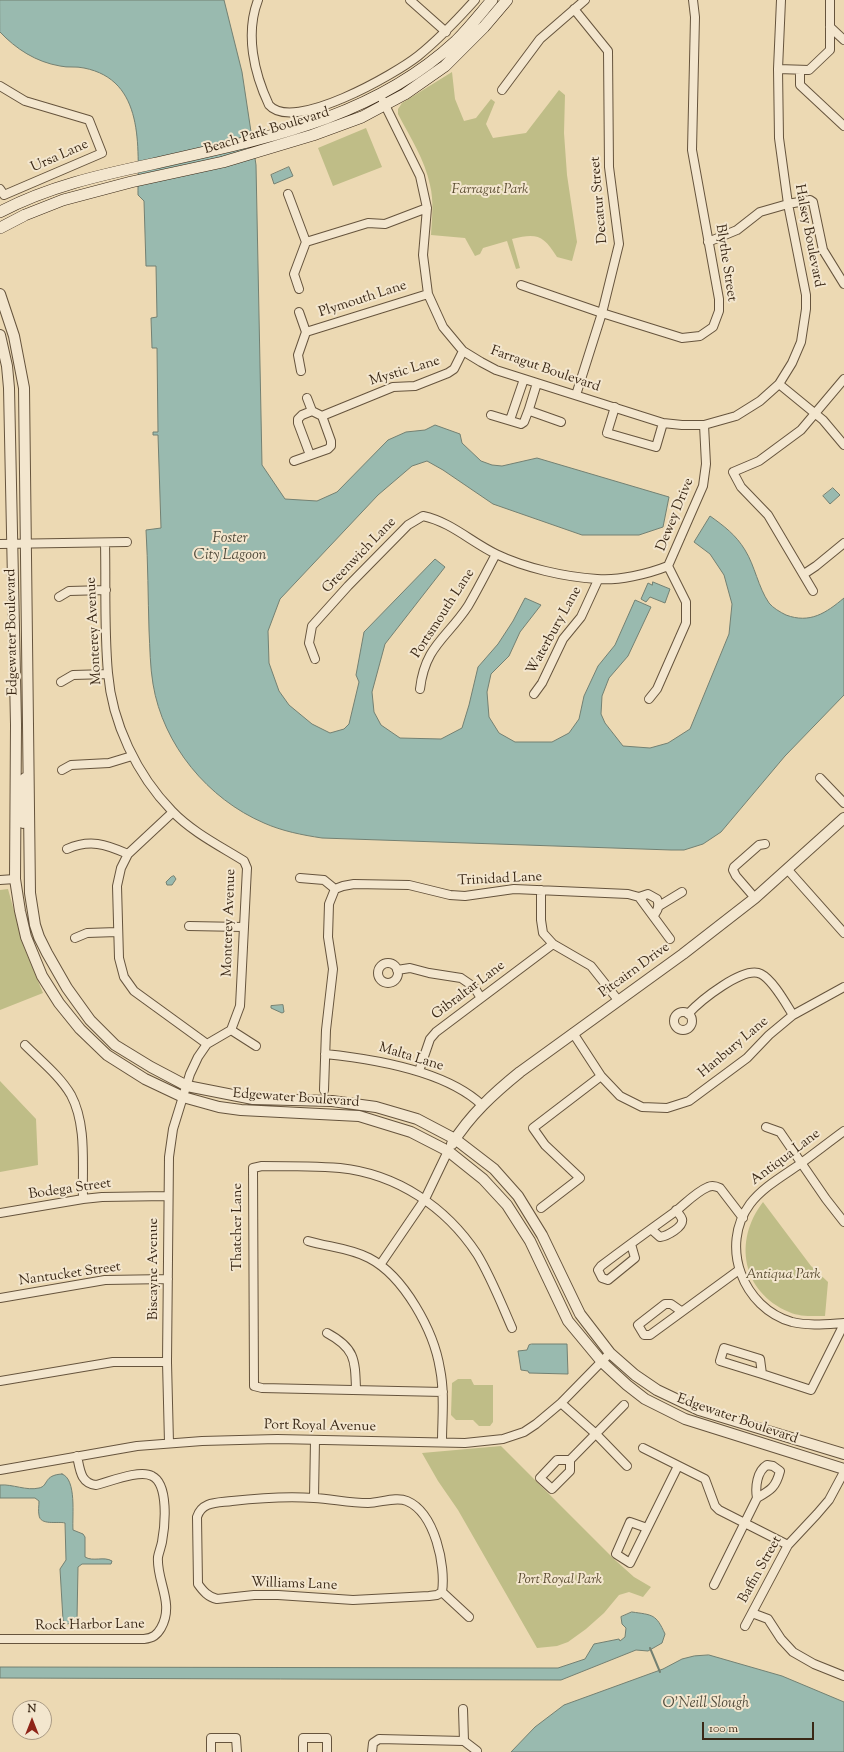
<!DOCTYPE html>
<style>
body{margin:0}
#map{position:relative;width:844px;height:1752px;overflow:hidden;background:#ecd9b3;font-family:"Sorts Mill Goudy",serif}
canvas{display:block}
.north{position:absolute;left:12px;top:1700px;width:40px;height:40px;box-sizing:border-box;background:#f3e6ce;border:1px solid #a99a84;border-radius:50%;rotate:0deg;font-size:11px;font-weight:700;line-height:16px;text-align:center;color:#3a2816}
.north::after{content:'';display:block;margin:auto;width:14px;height:18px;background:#8f2418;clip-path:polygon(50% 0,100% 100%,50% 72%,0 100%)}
.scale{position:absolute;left:702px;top:1722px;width:112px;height:18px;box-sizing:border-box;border:2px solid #3a2816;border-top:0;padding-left:5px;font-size:12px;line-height:14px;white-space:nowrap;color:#3a2816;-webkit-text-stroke:3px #f3e6ce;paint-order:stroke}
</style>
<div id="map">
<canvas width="844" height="1752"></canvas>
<div class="north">N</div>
<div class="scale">100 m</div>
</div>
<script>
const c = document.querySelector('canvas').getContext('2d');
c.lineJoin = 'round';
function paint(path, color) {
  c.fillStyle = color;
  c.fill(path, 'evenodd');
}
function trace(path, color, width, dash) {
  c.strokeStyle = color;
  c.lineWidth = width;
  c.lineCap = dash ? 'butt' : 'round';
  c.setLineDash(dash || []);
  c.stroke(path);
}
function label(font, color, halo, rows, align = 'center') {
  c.font = font + ' "Sorts Mill Goudy",serif';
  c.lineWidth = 4;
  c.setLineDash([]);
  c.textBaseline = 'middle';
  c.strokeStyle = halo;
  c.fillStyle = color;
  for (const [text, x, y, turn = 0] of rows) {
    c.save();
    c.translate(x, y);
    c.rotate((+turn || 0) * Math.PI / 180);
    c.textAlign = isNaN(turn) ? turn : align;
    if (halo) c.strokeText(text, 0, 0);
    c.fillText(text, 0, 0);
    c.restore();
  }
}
paint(new Path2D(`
 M 452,72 L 455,99 L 464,121 L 476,118 L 491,99 L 495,102 L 486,124 L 493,138 L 526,133 L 559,90 L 565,95 L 564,133 L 567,175 L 577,242 L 572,261 L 557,257 C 543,235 537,233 512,239 L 520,268 L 516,269 L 507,241 L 483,248 L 480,254 L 475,256 L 465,238 L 431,235 C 432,218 434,201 430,185 C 425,160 410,137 398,114 L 398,109 L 402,103 Z
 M 366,128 L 382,167 L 333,186 L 318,148 Z
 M 8,889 L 24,947 L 43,993 L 0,1010 L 0,890 Z
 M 0,1081 L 36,1119 L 38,1165 L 0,1172 Z
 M 763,1202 L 811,1266 L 828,1282 L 825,1316 C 813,1316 800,1317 789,1312 C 742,1292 733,1241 763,1202 Z
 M 458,1379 L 471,1379 L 474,1385 L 493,1385 L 493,1422 L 490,1426 L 479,1426 L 473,1420 L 456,1420 L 451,1415 L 452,1383 Z
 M 501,1446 L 615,1560 L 634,1577 L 651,1587 L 643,1597 L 629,1592 L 619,1595 L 604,1613 L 586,1629 L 568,1642 L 557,1646 L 537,1648 L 458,1510 L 438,1481 L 422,1453 Z`), '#bfbd87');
const water = new Path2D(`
 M 0,0 L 224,0 L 242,72 L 256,165 L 262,465 L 285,499 L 317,501 L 337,492 L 388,440 L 406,432 L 425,430 L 435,425 L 460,434 L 462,443 L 481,461 L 492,465 L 502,466 L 537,458 L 669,497 L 663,527 L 639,535 L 582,535 L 493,504 L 443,470 L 427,461 L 412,466 L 378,495 L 280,599 L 268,631 L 269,663 L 279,691 L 289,705 L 312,724 L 330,733 L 344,729 L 349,724 L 359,682 L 356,675 L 364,632 L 435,559 L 445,567 L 385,644 L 372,692 L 374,712 L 381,725 L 400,738 L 441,739 L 462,728 L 469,705 L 478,667 L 498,644 L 513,621 L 525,598 L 541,605 L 520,632 L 509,656 L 491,674 L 487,692 L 489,717 L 499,733 L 515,742 L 552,742 L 569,733 L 579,719 L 584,696 L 598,666 L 615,645 L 635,600 L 651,607 L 628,656 L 609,678 L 602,696 L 601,714 L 605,723 L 623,746 L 650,748 L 668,743 L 690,729 L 729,634 L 732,604 L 724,575 L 710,554 L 694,542 L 710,516 C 724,526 736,535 745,550 C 755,566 758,587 769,603 C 773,608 780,612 786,615 C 810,624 826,613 844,598 L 844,695 L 785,756 L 721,832 L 703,844 L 684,850 L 671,850 L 322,838 C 302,835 282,831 264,823 C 208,799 163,745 153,684 C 150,667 150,648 149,630 C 148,597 148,564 146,530 L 161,528 L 158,435 L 153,435 L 153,432 L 158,432 L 157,348 L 152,348 L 151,318 L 157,317 L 156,266 L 146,266 L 144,201 L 138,195 C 138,147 145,80 84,68 C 76,66 68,68 60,66 C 36,62 16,49 0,32 Z
 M 289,167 L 293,176 L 274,184 L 271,175 Z
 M 833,488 L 840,495 L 830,504 L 823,496 Z
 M 653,582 L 670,589 L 665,603 L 650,597 L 646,602 L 641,599 L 648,583 L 652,585 Z
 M 174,876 L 176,879 L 172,885 L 167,885 L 166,882 L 171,877 Z
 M 283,1005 L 284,1012 L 282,1013 L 271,1008 L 271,1006 Z
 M 532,1344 L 567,1344 L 568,1374 L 529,1373 L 528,1371 L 521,1370 L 518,1351 L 527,1350 L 529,1345 Z
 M 62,1474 C 77,1479 72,1516 73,1530 L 83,1534 L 85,1537 L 85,1557 C 93,1562 104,1556 112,1561 L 111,1564 L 82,1564 L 78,1567 L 77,1619 L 74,1623 L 66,1624 L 63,1620 L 60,1569 L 66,1560 L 65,1523 C 58,1521 40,1526 39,1515 C 38,1511 39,1506 39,1501 L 35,1498 L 0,1498 L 0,1485 C 13,1484 26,1491 39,1488 C 49,1486 43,1475 62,1474 Z
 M 632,1612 C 653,1615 656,1614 665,1634 L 662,1643 L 648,1651 L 636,1650 L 561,1680 L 0,1678 L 0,1667 L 558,1668 L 585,1659 L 594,1644 L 619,1639 L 620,1641 L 625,1637 L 626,1628 L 622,1624 L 621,1617 Z
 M 709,1655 L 782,1676 L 844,1702 L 844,1752 L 511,1752 L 535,1727 L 564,1705 L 663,1669 L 682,1659 L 694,1656 Z`);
paint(water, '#99baaf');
trace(water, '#738072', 1);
trace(new Path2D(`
 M 650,1648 L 660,1672`), '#738072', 2);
const minor = new Path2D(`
 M 258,0 C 245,34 254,73 269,105 C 293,133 395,74 418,56 C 439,39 457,20 475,0
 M 410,0 L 446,32
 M 574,9 L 608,51 L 609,167 L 619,244 L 602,313 L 576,395
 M 830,27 L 844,40
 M 778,69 L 809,70 L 830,50 L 830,0
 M 800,70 L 800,85 L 844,126
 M 0,86 L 25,101 L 89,120 L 102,153 L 4,195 L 0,189
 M 502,90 L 540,39 L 585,0
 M 383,101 L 420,176 L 427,208 L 423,255 L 428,294 L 443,327 L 463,351 L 481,362 L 496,370 L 663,423 L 682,425 L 704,425 L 736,416 L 760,401 L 779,384 L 792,363 L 801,342 L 806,309 L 806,295 L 788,204 L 779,138 L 778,69 L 781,0
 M 288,194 L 306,242
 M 708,242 L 737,230 L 760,212 L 788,204 L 810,200 L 813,202 L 823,250 L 844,284
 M 521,285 L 602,313 L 682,338 L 700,336 L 713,327 L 719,311 L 719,299 L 692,150 L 695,17 L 693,0
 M 299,289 L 294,274 L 306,242 L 368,223 L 385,224 L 427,208
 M 299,312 L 306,332 L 298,355 L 301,371
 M 306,332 L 428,294
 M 537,383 L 529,409 L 530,411 L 561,422
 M 779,384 L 823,420 L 844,445
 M 307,398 L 312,411
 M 615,407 L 607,433 L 656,447 L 663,423
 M 491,415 L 521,424 L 524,422 L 529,409
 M 510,420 L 524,379
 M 310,455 L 298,423 L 298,419 L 302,415 L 312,411 L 322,416
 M 294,461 L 328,449 L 331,446 L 331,441 L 322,416 L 393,387 L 415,386 L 448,373 L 454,369 L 463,351
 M 105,543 C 106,586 104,630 108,673 C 112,723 137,775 172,811 C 192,832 220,846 244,861 L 247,868 L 240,1006 L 231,1030 L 207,1044 L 198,1057 L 190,1074 L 173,1129 L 169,1157 L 167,1362 L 169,1443
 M 0,544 L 127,542
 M 668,566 L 703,486 L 706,464 L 704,425
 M 804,574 L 816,566 L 844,543
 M 813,591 L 768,515 L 741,487 L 733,472 L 759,461 L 801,430 L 844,379
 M 59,597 L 69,591 L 106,590
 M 315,659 L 309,643 L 312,626 L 348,586 L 408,525 L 423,516 C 451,522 471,542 496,554 C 525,568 565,577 597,579 C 618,581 648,574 668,566
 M 61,682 L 73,675 L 108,674
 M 420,689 C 425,646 447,638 468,606 C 478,589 487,571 496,554
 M 534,694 L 542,683 L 563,639 L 581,617 L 598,580
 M 649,699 L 657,689 L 686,623 L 686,602 L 668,566
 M 62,770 L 71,765 L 109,763 L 132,756
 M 820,778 L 844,803
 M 173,812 L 128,854 L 121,868 L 117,886 L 119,958 L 124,977 L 134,991 L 207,1044
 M 67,849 C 90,839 105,844 128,854
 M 788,870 L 844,933
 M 300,878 L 324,880 L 335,889 L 343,886 L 354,884 L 409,885 L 450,895 L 465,896 L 514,889 L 628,894 L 639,897 L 670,939
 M 0,880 L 15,879
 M 541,890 L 541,920 L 543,933 L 553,944 L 591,966 L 618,1000
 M 639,897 L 648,894 L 657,899 C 660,906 658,911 653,916
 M 755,898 L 736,876 L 733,870 L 734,867 L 759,845 L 765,844
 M 659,906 L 682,892
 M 189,926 L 243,927
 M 75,938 L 87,933 L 117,932
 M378 973a10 10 0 1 1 20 0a10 10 0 1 1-20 0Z
 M 397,970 L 410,968 L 429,973 L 461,978 L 474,987 L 481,998
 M674 1021a9 9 0 1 1 18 0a9 9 0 1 1-18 0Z
 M 688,1014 C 700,1001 744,965 761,974 C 773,980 786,1004 793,1015
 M 231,1030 L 256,1046
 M 573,1033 L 601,1076 L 620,1096 L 642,1107 L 667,1108 L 689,1101 L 747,1058 L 769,1035 L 793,1015 L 844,987
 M 25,1045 C 41,1061 60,1076 71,1095 C 87,1125 82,1165 83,1199
 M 325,1054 C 374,1059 446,1071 482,1105
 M 419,1071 L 430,1039 L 436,1032 L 553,944
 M 324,1090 L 326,1030 L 333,969 L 328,937 L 329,904 L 335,889
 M 766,1127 L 780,1132 L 826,1199 L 844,1222
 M 844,1131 C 829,1142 815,1153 800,1164 C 783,1176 763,1187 750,1204 C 719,1246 743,1308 792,1322 C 809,1326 827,1324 844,1323
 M 541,1208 L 580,1178 L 545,1145 L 533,1128 L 601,1076
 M 0,1213 L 83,1199 L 102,1197 L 168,1196
 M 651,1229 L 660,1237 C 667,1236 684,1227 682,1219 C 681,1216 678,1213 676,1210
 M 308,1241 C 328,1247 350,1248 369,1258 C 404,1276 434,1331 440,1369 C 445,1393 442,1418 442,1442
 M 631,1244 L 635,1258 L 608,1280 L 602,1278 L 598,1270 L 601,1266 C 626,1247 651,1229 676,1211 C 686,1203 696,1192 708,1187 C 712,1185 716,1186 720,1188 L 743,1218
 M 380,1265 L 425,1199 L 448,1151
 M 0,1298 L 105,1280 L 168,1279
 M 681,1311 L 671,1304 L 665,1304 L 638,1325 L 644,1335 L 650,1335 L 739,1270
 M 327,1333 C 355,1348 355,1359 356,1389
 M 762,1374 L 720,1361 L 724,1348 L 760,1359 L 762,1374 L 811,1390 L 844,1324
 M 0,1381 L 113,1362 L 167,1362
 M 443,1392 L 262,1388 L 254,1386 L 253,1168 L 262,1166 C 288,1166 314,1166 340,1168 C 397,1174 446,1207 477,1254 C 491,1277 501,1303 512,1328
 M 561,1403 L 596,1434 L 627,1466
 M 643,1448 L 705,1479 L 715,1506 L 719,1510 L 788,1545
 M 570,1460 L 570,1471 L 552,1489 L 540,1478 L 557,1460 L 570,1460 L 624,1405
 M 0,1470 L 137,1446 L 202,1441 L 277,1439 L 465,1443 L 503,1439 L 524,1432 L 536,1424 L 561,1403 L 610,1353
 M 314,1498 L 315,1440
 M 647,1528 L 630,1522 L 616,1554 L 630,1563 L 678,1466
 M 714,1585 L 757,1498 C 755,1487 757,1471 767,1465 L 773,1466 L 780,1471 C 776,1487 771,1490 757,1498
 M 442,1592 L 437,1595 L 429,1596 L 353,1600 L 278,1595 L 254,1595 L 217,1599 C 208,1597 203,1591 198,1584 L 197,1517 C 202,1501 218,1503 232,1501 C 259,1498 287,1496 314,1498 C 332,1499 350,1503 368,1503 C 380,1503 396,1496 407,1501 C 435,1513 446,1566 442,1592 L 469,1617
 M 752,1613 L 768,1619 L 781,1639 L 793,1652 L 814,1664 L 844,1676
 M 745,1626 L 788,1545 L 817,1514 L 829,1500 L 844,1472
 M 0,1639 L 144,1639 C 153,1638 157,1635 161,1628 C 175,1603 156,1581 158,1557 C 159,1552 161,1547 162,1542 C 165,1526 169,1484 152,1476 C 140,1469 109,1482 96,1485 C 80,1483 80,1469 77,1456
 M 463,1709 L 464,1741
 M 211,1752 L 211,1738 L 236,1738 L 237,1752
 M 303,1752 L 303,1738 L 327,1738 L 327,1752
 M 372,1752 L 373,1743 L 379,1739 L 464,1741 L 477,1751`);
const tertiary = new Path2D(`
 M 0,294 L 14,336 L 24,388 L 30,893 L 35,925 L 39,937 L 47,953 L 67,988 L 90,1020 L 115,1045 L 151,1067 L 187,1086 L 253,1099 L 332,1101 L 376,1107 L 417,1119 L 455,1139 L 494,1169 L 518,1196 L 542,1235 L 580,1314 L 610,1353 L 635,1375 L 657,1390 L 699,1410 L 844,1454
 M 0,335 L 7,366 L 9,388 L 16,725 L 15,879 L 20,911 L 26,937 L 42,976 L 59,1003 L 80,1029 L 107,1055 L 145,1079 L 183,1097 L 219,1107 L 241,1110 L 359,1116 L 411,1132 L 448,1151 L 483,1179 L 507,1205 L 530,1241 L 568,1321 L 602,1362 L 627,1385 L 645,1399 L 685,1419 L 844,1469
 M 23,823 L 23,792 L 25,778
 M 452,1144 C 470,1115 494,1093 520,1072 L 683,954 L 755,898 L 844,818`);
const secondary = new Path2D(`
 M 0,212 C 47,187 100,175 152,164 C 261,139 371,120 456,41 C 469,28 480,14 492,0
 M 0,228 L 25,215 L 63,200 L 131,182 L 223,162 L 313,135 L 362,117 L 405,94 L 445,66 L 484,27 L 507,0`);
trace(minor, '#66543d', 10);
trace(tertiary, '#66543d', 12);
trace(secondary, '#3a2816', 12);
trace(minor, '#f3e6ce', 8);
trace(tertiary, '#f3e6ce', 10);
trace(secondary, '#f3e6ce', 11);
label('14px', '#3a2816', '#f3e6ce', [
 ["Beach Park Boulevard",267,132,-17],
 ["Ursa Lane",60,157,-24],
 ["Decatur Street",600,200,-95],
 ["Halsey Boulevard",808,236,79],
 ["Blythe Street",725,263,81],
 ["Plymouth Lane",363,300,-18],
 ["Farragut Boulevard",545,370,19],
 ["Mystic Lane",405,372,-17],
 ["Dewey Drive",676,515,-68],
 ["Greenwich Lane",360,556,-46],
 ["Portsmouth Lane",444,614,-57],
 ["Monterey Avenue",95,631,-93],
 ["Waterbury Lane",555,631,-61],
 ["Edgewater Boulevard",13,632,-91],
 ["Trinidad Lane",500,880,-3],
 ["Monterey Avenue",230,923,-88],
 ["Pitcairn Drive",635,971,-36],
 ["Gibraltar Lane",469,991,-37],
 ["Hanbury Lane",734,1048,-40],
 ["Malta Lane",411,1058,17],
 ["Edgewater Boulevard",296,1099,4],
 ["Antiqua Lane",786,1158,-37],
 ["Bodega Street",70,1190,-8],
 ["Thatcher Lane",239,1227,-90],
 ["Biscayne Avenue",155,1269,-90],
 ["Nantucket Street",70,1275,-8],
 ["Edgewater Boulevard",737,1420,19],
 ["Port Royal Avenue",320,1427,1],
 ["Baffin Street",761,1570,-61],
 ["Williams Lane",294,1585,2],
 ["Rock Harbor Lane",90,1626,-1]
]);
label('italic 14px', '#5b4d32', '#f3e6ce', [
 ["Farragut Park",490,191],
 ["Antiqua Park",783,1276],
 ["Port Royal Park",560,1581]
]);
label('italic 15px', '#524c3c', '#f3e6ce', [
 ["Foster",230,539],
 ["City Lagoon",230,556],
 ["O'Neill Slough",706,1704]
]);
</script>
